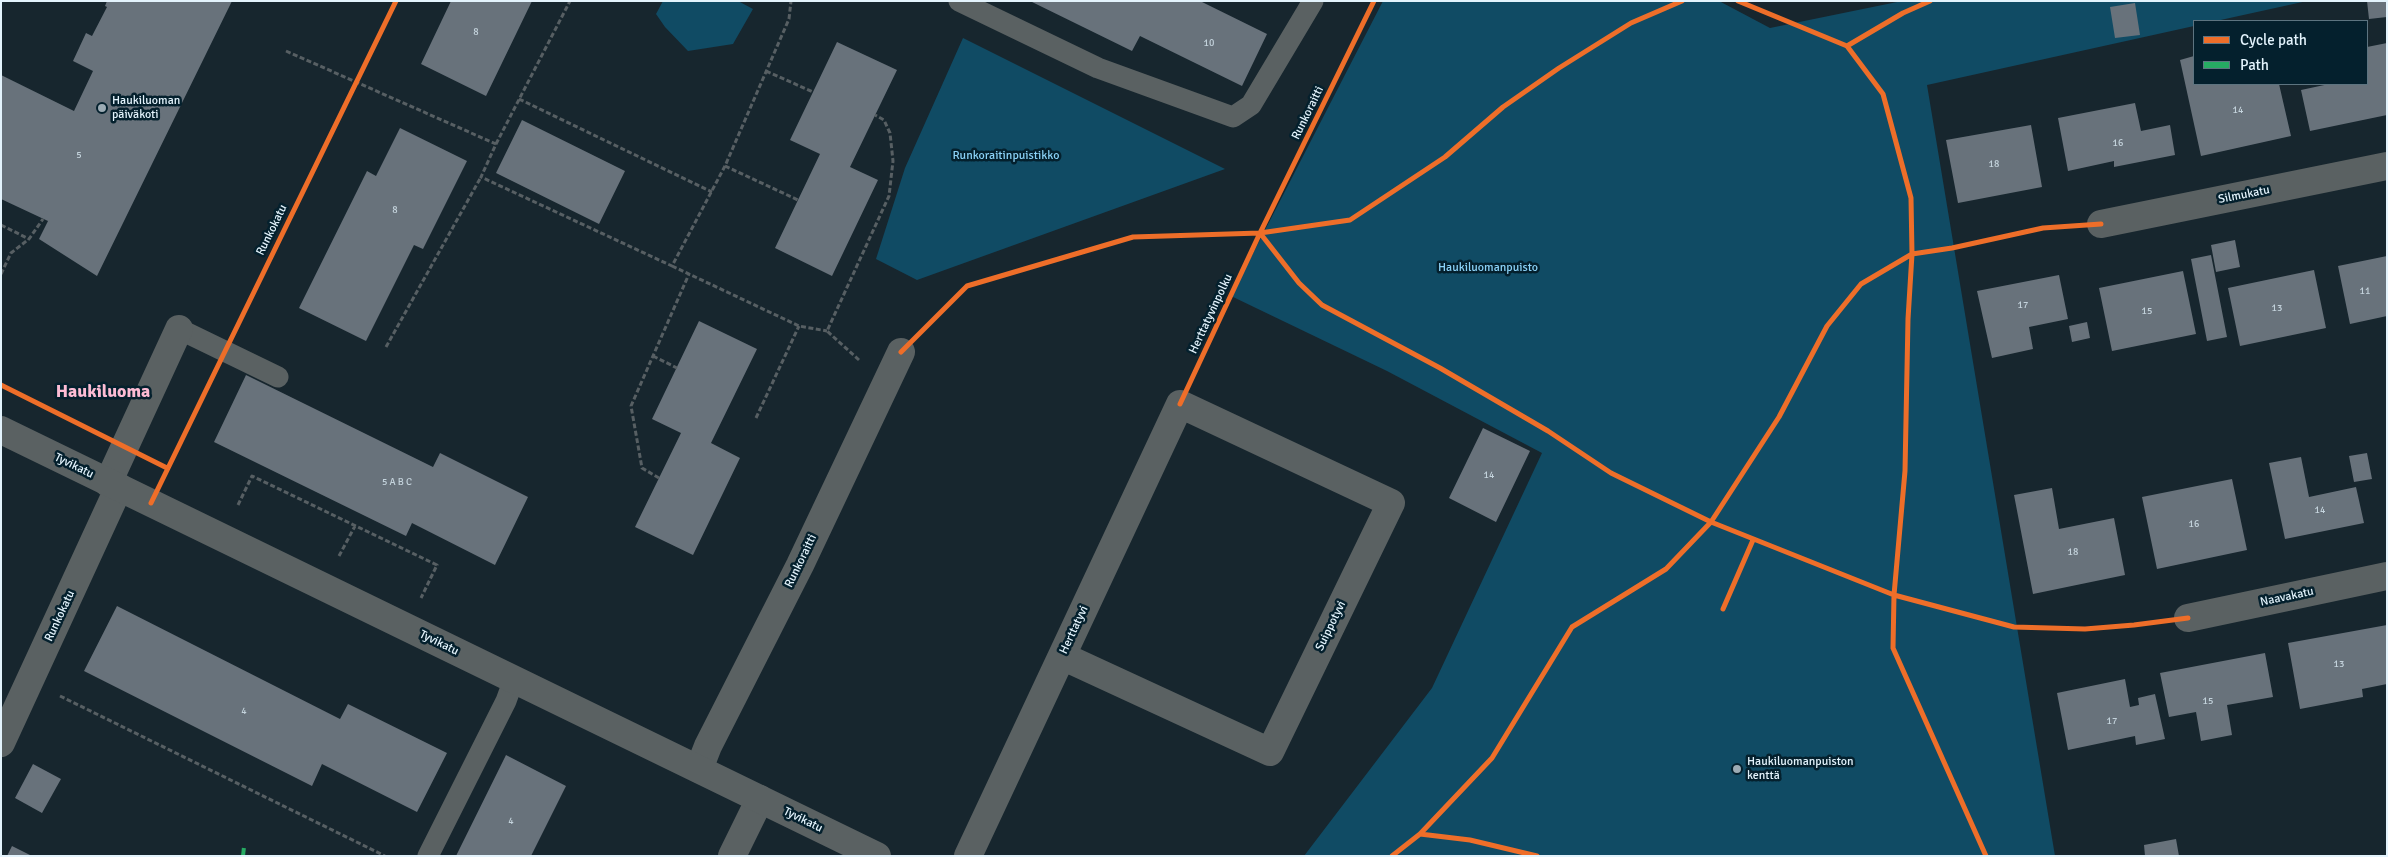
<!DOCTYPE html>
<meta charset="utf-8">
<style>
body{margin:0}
#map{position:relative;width:2388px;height:857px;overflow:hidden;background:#17262e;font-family:Signika,sans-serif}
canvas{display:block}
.frame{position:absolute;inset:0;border:2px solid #e3f3fc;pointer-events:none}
.legend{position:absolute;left:2193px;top:20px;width:175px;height:65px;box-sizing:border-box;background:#04202d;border:1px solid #5d7480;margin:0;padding:6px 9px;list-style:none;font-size:15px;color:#e3f3fc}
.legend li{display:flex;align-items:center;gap:10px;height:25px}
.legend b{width:25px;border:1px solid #5d7480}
</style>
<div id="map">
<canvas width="2388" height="857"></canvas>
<div class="frame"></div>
<ul class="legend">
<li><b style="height:6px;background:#ee6e29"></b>Cycle path</li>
<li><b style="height:6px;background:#26ab63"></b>Path</li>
</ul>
</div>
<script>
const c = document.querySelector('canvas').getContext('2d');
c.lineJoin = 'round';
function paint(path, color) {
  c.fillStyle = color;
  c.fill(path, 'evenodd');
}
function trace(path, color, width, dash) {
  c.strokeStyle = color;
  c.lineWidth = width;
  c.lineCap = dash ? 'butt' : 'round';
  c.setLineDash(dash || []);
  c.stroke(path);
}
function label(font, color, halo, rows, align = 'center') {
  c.font = font + ' Signika,sans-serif';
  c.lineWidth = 5;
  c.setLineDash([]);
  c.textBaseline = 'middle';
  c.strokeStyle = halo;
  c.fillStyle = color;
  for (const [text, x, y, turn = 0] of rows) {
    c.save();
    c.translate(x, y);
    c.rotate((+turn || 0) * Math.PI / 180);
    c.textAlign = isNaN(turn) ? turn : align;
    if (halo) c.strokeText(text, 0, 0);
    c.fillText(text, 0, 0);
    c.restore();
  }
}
paint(new Path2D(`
 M 663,1 L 738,1 L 753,9 L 733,44 L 688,51 L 665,27 L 656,14 Z
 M 1383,1 L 1719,1 L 1770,28 L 1902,1 L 2307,1 L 2216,21 L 2194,21 L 2194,26 L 1927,85 L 2055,856 L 1304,856 L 1432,688 L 1542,453 L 1387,371 L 1231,296 Z
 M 963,38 L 1225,169 L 917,280 L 876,259 L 905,168 Z`), '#104b64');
paint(new Path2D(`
 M 107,1 L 232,1 L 97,276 L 39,239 L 48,221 L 1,199 L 1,75 L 74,111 L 93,71 L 73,61 L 86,33 L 92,36 L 107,7 L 105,6 Z
 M 451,1 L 532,1 L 486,96 L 421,64 Z
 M 1030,1 L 1200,1 L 1267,34 L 1242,86 L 1140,36 L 1132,51 Z
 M 2367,1 L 2387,1 L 2387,17 L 2369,19 Z
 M 2135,3 L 2140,35 L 2115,38 L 2110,7 Z
 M 837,42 L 897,70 L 850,167 L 878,180 L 832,276 L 775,248 L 820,154 L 790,140 Z
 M 2387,43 L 2387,115 L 2310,131 L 2301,90 L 2329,84 L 2367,84 L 2367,47 Z
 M 2194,56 L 2194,84 L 2279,84 L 2291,136 L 2201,156 L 2180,60 Z
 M 2135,103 L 2141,131 L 2170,125 L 2175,155 L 2114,167 L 2114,161 L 2068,171 L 2058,118 Z
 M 522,120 L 625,171 L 599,224 L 496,173 Z
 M 2031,125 L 2042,187 L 1958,203 L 1946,140 Z
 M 400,128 L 467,161 L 423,249 L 414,245 L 366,341 L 299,308 L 367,171 L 376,176 Z
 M 2235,240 L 2240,267 L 2216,272 L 2211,245 Z
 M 2211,255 L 2227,337 L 2207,341 L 2191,259 Z
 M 2387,256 L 2387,316 L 2350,324 L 2338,266 Z
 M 2314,270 L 2326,328 L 2240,346 L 2228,288 Z
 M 2183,271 L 2196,334 L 2112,351 L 2099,288 Z
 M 2059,275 L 2068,319 L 2029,327 L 2033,349 L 1992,358 L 1977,291 Z
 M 699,321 L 757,349 L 711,443 L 740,458 L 693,555 L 635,527 L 681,433 L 652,419 Z
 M 2087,322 L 2090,338 L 2072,342 L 2069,326 Z
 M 246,375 L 433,467 L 440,453 L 528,497 L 495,565 L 412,523 L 406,536 L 214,442 Z
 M 1483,428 L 1530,451 L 1496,522 L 1449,498 Z
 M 2367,453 L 2372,479 L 2354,482 L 2349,456 Z
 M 2301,457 L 2309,497 L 2356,487 L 2364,523 L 2285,539 L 2269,463 Z
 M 2232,479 L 2247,550 L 2157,569 L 2142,497 Z
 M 2052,488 L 2059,529 L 2114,518 L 2125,575 L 2033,594 L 2014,495 Z
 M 117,606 L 340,719 L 348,704 L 447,753 L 417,812 L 322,764 L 312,786 L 84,671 Z
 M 2387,625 L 2387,684 L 2362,689 L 2363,697 L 2300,709 L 2288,643 Z
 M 2265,653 L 2273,697 L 2227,705 L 2232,735 L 2201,741 L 2196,712 L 2169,717 L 2160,673 Z
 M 2125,679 L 2130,707 L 2139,705 L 2138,698 L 2155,694 L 2165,739 L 2136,745 L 2135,736 L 2068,750 L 2057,693 Z
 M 506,755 L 566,786 L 531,856 L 456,856 Z
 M 33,764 L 61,779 L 42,813 L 15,798 Z
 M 2176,839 L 2179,856 L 2145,856 L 2144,845 Z
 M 12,846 L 32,856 L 7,856 Z`), '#68727b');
trace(new Path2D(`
 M 286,51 L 496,144 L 481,177 L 672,266 L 725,166 L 789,19 L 791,1
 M 766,71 L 813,92
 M 519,99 L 712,192
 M 496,144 L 570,1
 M 725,166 L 798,200
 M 1,225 L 29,239
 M 672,266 L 799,326 L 827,331
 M 1,274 L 11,253 L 29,239 L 43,219
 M 386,347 L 481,177
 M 653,356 L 677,368
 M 859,360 L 827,331 L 889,196 L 893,161 L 890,133 L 884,120 L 875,115
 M 756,418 L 799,326
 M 659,478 L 642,468 L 631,406 L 689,274
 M 238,505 L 252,476 L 437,565 L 421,598
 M 339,556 L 355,526
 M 60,696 L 385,856`), '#575f63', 3, [5, 2.5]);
trace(new Path2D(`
 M 959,1 L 1098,68 L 1233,117 L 1251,105 L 1313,1
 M 179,329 L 278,377
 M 428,856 L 506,701 L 514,679`), '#5a6162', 21);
trace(new Path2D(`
 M 2101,224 L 2387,166
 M 108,483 L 179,329
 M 2188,618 L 2387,576
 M 1,743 L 119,487
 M 699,769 L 708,746 L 800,565 L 901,352
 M 732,856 L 760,799
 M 968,856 L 1180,404 L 1391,503 L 1270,752 L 1062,656`), '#5a6162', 28);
trace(new Path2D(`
 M 1,430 L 877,856`), '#5a6162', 28);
trace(new Path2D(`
 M 243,856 L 244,847`), '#26ab63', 4, [8, 4]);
trace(new Path2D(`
 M 1738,1 L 1847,46 L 1883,94 L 1911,198 L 1912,254 L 1908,319 L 1905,471 L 1894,595 L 2014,627 L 2085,629 L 2134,625 L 2188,618
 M 1847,46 L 1903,13 L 1930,1
 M 1260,233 L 1299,283 L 1322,305 L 1440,368 L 1548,431 L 1611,473 L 1711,522 L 1894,595 L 1893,648 L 1986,856
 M 901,352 L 967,286 L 1133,237 L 1260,233 L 1350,220 L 1445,157 L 1503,107 L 1559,68 L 1631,23 L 1682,1
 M 1,385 L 167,468
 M 1180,404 L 1260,233 L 1374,1
 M 151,503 L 396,1
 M 1723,609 L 1753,540
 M 1420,834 L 1470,840 L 1537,856
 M 1392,856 L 1420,834 L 1492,758 L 1572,627 L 1666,569 L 1711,522 L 1779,417 L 1827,326 L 1861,284 L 1912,254 L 1952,248 L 2043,228 L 2101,224`), '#ee6e29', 5);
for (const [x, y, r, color] of [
 [102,108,5,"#9cabb4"],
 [1737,769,5,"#9cabb4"]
]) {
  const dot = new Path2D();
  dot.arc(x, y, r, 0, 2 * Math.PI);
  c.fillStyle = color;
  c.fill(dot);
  trace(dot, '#04202d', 2);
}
label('10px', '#c4d3dc', null, [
 ["8",476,32],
 ["10",1209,43],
 ["14",2238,110],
 ["16",2118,143],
 ["5",79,155],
 ["18",1994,164],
 ["8",395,210],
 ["11",2365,291],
 ["17",2023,305],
 ["13",2277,308],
 ["15",2147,311],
 ["14",1489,475],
 ["5 A B C",397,482],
 ["14",2320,510],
 ["16",2194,524],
 ["18",2073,552],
 ["13",2339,664],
 ["15",2208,701],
 ["4",244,711],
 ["17",2112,721],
 ["4",511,821]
]);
label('12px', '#e3f3fc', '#04202d', [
 ["Haukiluoman",112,101],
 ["päiväkoti",112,115],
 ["Haukiluomanpuiston",1747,762],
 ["kenttä",1747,776]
], 'left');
label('12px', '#e3f3fc', '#04202d', [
 ["Runkoraitti",1308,113,-64],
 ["Silmukatu",2244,195,-11],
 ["Runkokatu",272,230,-64],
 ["Herttatyvinpolku",1211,314,-65],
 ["Tyvikatu",74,466,26],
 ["Runkoraitti",801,561,-64],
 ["Naavakatu",2287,597,-12],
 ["Runkokatu",60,616,-65],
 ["Suippotyvi",1331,626,-64],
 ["Herttatyvi",1074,630,-65],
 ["Tyvikatu",439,643,26],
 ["Tyvikatu",803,820,26]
]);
label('12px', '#8bd2f7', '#04202d', [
 ["Runkoraitinpuistikko",1006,156],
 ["Haukiluomanpuisto",1488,268]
]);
label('bold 18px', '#fcbcd4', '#04202d', [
 ["Haukiluoma",103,392]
]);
</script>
